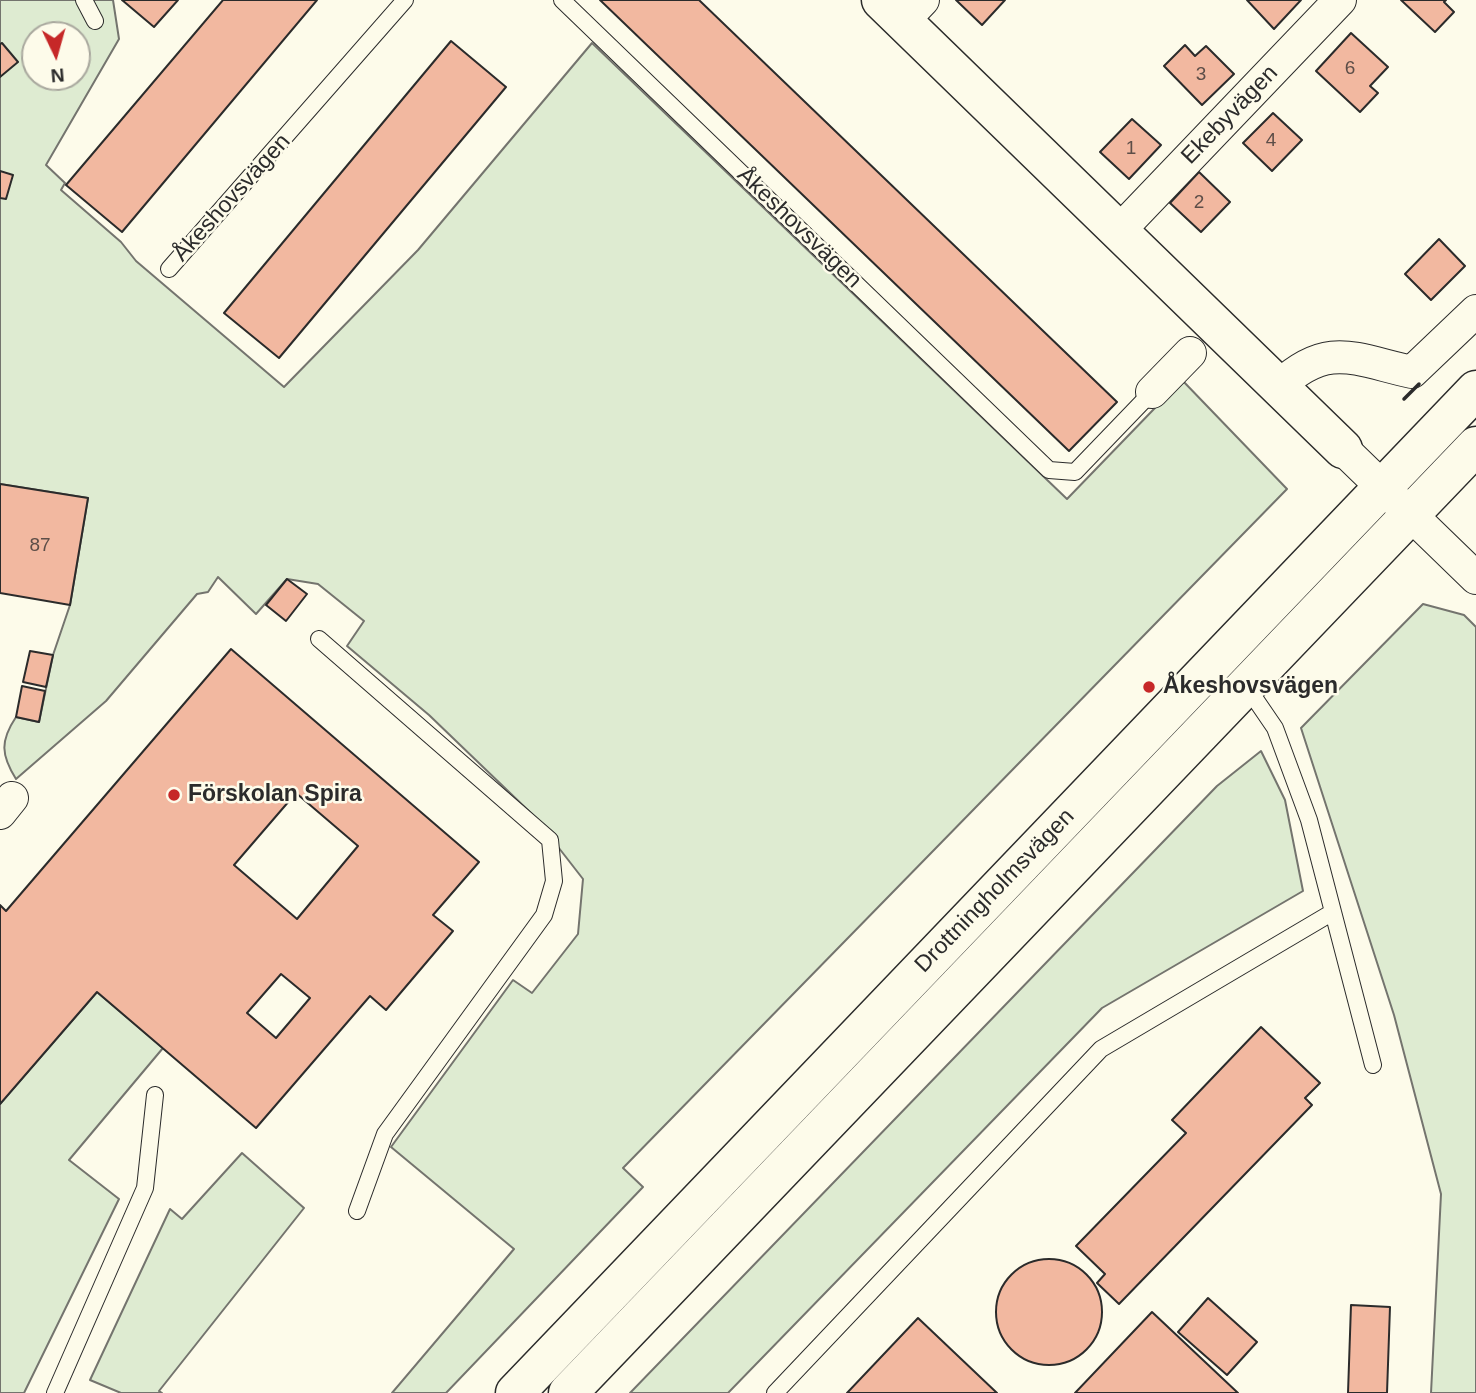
<!DOCTYPE html>
<meta charset="utf-8">
<style>
body{margin:0}
#map{position:relative;width:1476px;height:1393px;overflow:hidden;background:#fdfbea;font-family:Helvetica,sans-serif}
canvas{display:block}
.north{position:absolute;left:21px;top:21px;width:70px;height:70px;box-sizing:border-box;background:#fdfbea;border:2px solid #a9a89e;border-radius:50%;rotate:175deg;font-size:19px;font-weight:700;line-height:28px;text-align:center;color:#2b2b2b}
.north::after{content:'';display:block;margin:auto;width:24px;height:32px;background:#c62828;clip-path:polygon(50% 0,100% 100%,50% 72%,0 100%)}
</style>
<div id="map">
<canvas width="1476" height="1393"></canvas>
<div class="north">N</div>
</div>
<script>
const c = document.querySelector('canvas').getContext('2d');
c.lineJoin = 'round';
function paint(path, color) {
  c.fillStyle = color;
  c.fill(path, 'evenodd');
}
function trace(path, color, width, dash) {
  c.strokeStyle = color;
  c.lineWidth = width;
  c.lineCap = dash ? 'butt' : 'round';
  c.setLineDash(dash || []);
  c.stroke(path);
}
function label(font, color, halo, rows, align = 'center') {
  c.font = font + ' Helvetica,sans-serif';
  c.lineWidth = 5;
  c.setLineDash([]);
  c.textBaseline = 'middle';
  c.strokeStyle = halo;
  c.fillStyle = color;
  for (const [text, x, y, turn = 0] of rows) {
    c.save();
    c.translate(x, y);
    c.rotate((+turn || 0) * Math.PI / 180);
    c.textAlign = isNaN(turn) ? turn : align;
    if (halo) c.strokeText(text, 0, 0);
    c.fillText(text, 0, 0);
    c.restore();
  }
}
const green = new Path2D(`
 M 0,0 L 113,0 L 119,39 L 46,165 L 65,183 L 61,190 L 121,242 L 136,261 L 284,387 L 418,250 L 592,43 L 1067,499 L 1182,380 L 1287,489 L 623,1168 L 643,1187 L 446,1393 L 392,1393 L 514,1249 L 391,1147 L 513,980 L 532,993 L 578,934 L 583,879 L 534,816 L 429,715 L 347,646 L 364,621 L 318,584 L 287,579 L 256,614 L 218,577 L 208,592 L 197,594 L 106,701 L 16,779 C 1,755 0,741 16,717 L 39,722 L 53,655 L 70,605 L 88,498 L 0,484 ZM 35,35 L 77,35 L 77,77 L 35,77 Z
 M 1423,604 L 1464,615 L 1476,627 L 1476,1393 L 1431,1393 L 1441,1194 L 1394,1015 L 1301,728 Z
 M 1261,751 L 1285,800 L 1303,891 L 1102,1008 L 728,1393 L 630,1393 L 1217,786 Z
 M 97,992 L 163,1048 L 69,1160 L 119,1199 L 24,1393 L 0,1393 L 0,1104 Z
 M 242,1153 L 304,1208 L 159,1391 L 162,1393 L 121,1393 L 90,1380 L 170,1209 L 182,1219 Z`);
paint(green, '#deebd1');
trace(green, '#74746e', 2);
const building = new Path2D(`
 M 122,0 L 178,0 L 154,27 Z
 M 223,0 L 317,0 L 122,232 L 66,185 Z
 M 600,0 L 699,0 L 1117,402 L 1069,451 Z
 M 956,0 L 1005,0 L 982,25 Z
 M 1247,0 L 1301,0 L 1274,29 Z
 M 1401,0 L 1446,0 L 1444,2 L 1454,12 L 1435,32 Z
 M 1351,33 L 1388,67 L 1370,86 L 1378,93 L 1360,112 L 1316,71 Z
 M 451,41 L 506,87 L 279,358 L 224,313 Z
 M 2,43 L 18,62 L 0,77 L 0,44 Z
 M 1185,45 L 1195,56 L 1206,46 L 1234,74 L 1202,105 L 1164,66 Z
 M 1273,113 L 1302,140 L 1272,171 L 1243,143 Z
 M 1132,119 L 1161,145 L 1129,179 L 1100,152 Z
 M 0,171 L 13,175 L 6,199 L 0,198 Z
 M 1199,172 L 1230,202 L 1201,232 L 1170,203 Z
 M 1439,239 L 1465,266 L 1431,300 L 1405,274 Z
 M 0,484 L 88,498 L 70,605 L 0,593 Z
 M 287,579 L 307,594 L 286,621 L 266,605 Z
 M 231,649 L 479,862 L 433,915 L 453,931 L 386,1010 L 370,996 L 256,1128 L 97,992 L 0,1104 L 0,905 L 6,911 ZM 296,793 L 358,846 L 297,919 L 234,865 ZM 281,974 L 310,998 L 276,1038 L 247,1013 Z
 M 30,651 L 53,655 L 46,687 L 23,682 Z
 M 22,686 L 45,691 L 39,722 L 16,717 Z
 M 1261,1027 L 1320,1083 L 1305,1098 L 1312,1105 L 1119,1304 L 1097,1283 L 1105,1274 L 1076,1246 L 1186,1133 L 1172,1120 Z
 M996 1312a53 53 0 1 1 106 0a53 53 0 1 1-106 0Z
 M 1208,1298 L 1257,1342 L 1227,1375 L 1178,1332 Z
 M 1351,1305 L 1390,1307 L 1387,1393 L 1348,1393 Z
 M 1152,1312 L 1238,1393 L 1075,1393 Z
 M 918,1318 L 997,1393 L 847,1393 Z`);
paint(building, '#f2b8a0');
trace(building, '#2b2b2b', 2);
const lane = new Path2D(`
 M 84,0 L 95,21
 M 562,0 L 1049,470 L 1075,472 L 1152,392
 M 169,269 L 405,0
 M 319,639 L 550,840 L 554,881 L 544,915 L 385,1134 L 357,1211
 M 1247,687 L 1275,728 L 1309,820 L 1373,1065
 M 55,1393 L 145,1188 L 155,1095
 M 775,1393 L 1101,1049 L 1333,912`);
const street = new Path2D(`
 M 903,21 L 923,0
 M 1119,231 L 1340,0
 M 1279,386 C 1328,341 1353,359 1412,372 L 1476,311
 M 1152,392 L 1190,353
 M 1343,449 L 1476,578
 M 0,813 L 12,798`);
const secondary = new Path2D(`
 M 881,0 L 1343,449
 M 515,1393 L 1476,390
 M 568,1393 L 1476,446`);
trace(lane, '#2b2b2b', 18);
trace(street, '#2b2b2b', 34);
trace(secondary, '#2b2b2b', 41);
trace(lane, '#fdfbea', 16);
trace(street, '#fdfbea', 32);
trace(secondary, '#fdfbea', 38);
trace(new Path2D(`
 M 1404,399 L 1419,384`), '#2b2b2b', 3.5);
for (const [x, y, r, color] of [
 [1149,687,7,"#c62828"],
 [174,795,7,"#c62828"]
]) {
  const dot = new Path2D();
  dot.arc(x, y, r, 0, 2 * Math.PI);
  c.fillStyle = color;
  c.fill(dot);
  trace(dot, '#fdfbea', 2.5);
}
label('19px', '#5d4e48', null, [
 ["6",1350,69],
 ["3",1201,75],
 ["4",1271,141],
 ["1",1131,149],
 ["2",1199,203],
 ["87",40,546]
]);
label('23px', '#2b2b2b', '#fdfbea', [
 ["Ekebyvägen",1230,115,-46],
 ["Åkeshovsvägen",232,198,-48],
 ["Åkeshovsvägen",799,228,44],
 ["Drottningholmsvägen",995,891,-46]
]);
label('bold 23px', '#2b2b2b', '#fdfbea', [
 ["Åkeshovsvägen",1163,687],
 ["Förskolan Spira",188,795]
], 'left');
</script>
